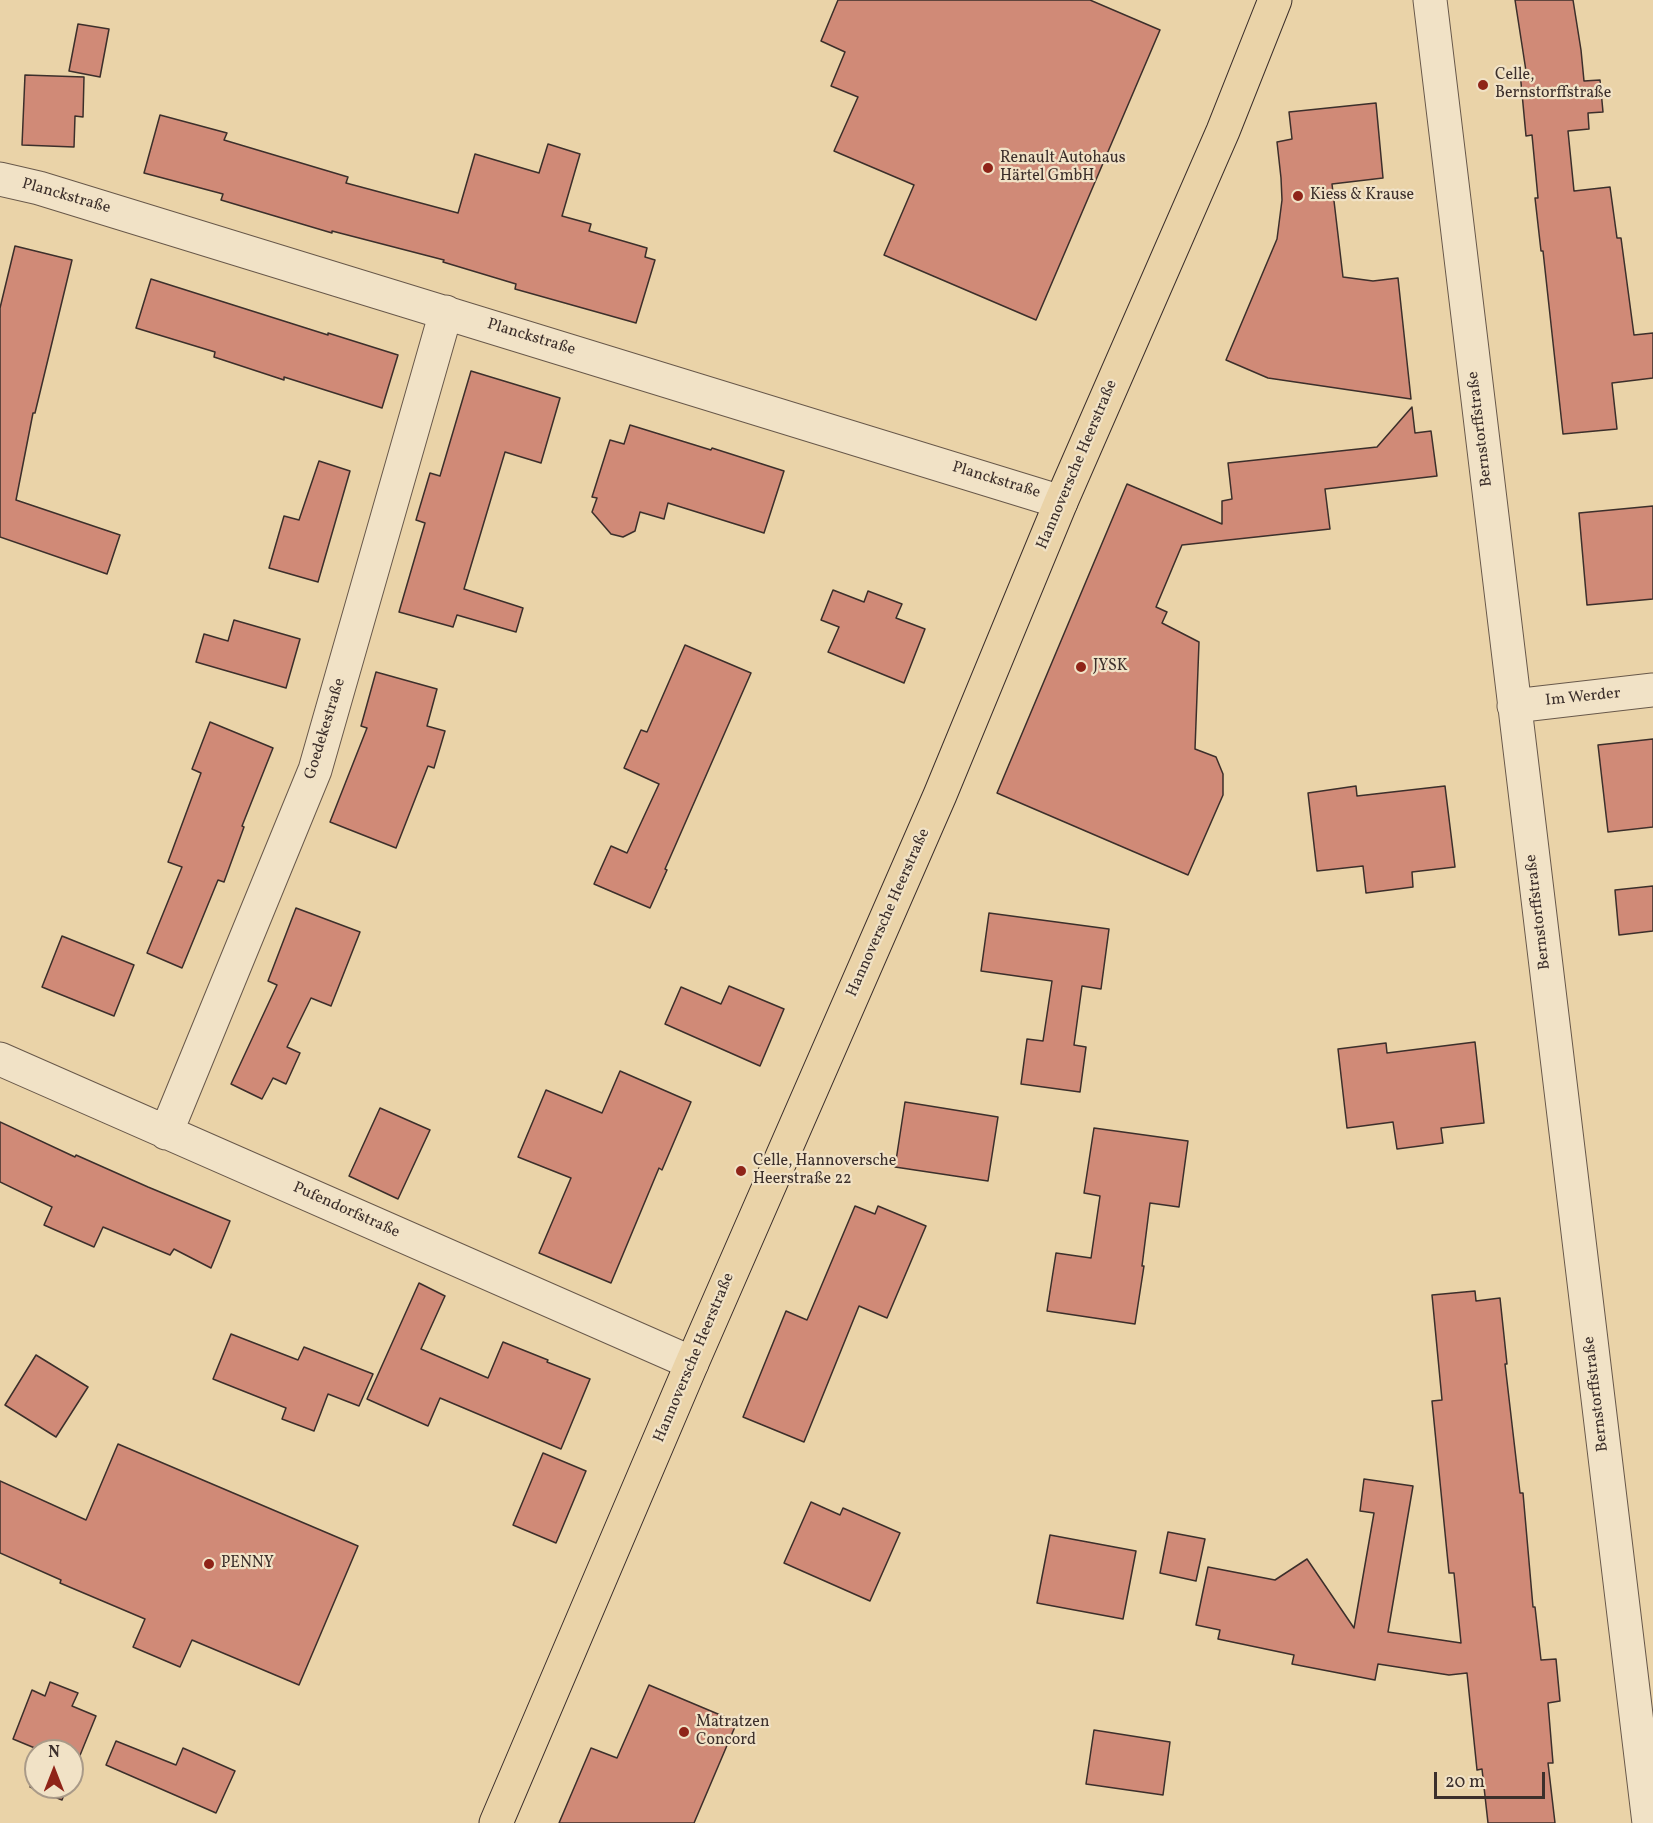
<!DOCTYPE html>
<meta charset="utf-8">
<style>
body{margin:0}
#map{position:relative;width:1653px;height:1823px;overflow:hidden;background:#ead3a8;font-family:Vollkorn,serif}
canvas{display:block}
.north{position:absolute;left:24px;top:1739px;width:60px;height:60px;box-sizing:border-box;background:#f1e2c6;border:2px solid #a99a88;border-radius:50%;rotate:0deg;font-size:16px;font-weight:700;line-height:24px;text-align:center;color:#3c2f2b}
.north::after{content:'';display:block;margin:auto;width:21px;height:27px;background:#8f2418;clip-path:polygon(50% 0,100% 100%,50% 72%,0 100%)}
.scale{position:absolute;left:1434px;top:1772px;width:111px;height:27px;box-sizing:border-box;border:3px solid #3c2f2b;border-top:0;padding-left:8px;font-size:18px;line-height:21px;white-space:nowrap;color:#3c2f2b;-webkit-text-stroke:4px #f1e2c6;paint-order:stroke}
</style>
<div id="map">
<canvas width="1653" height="1823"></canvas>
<div class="north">N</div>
<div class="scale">20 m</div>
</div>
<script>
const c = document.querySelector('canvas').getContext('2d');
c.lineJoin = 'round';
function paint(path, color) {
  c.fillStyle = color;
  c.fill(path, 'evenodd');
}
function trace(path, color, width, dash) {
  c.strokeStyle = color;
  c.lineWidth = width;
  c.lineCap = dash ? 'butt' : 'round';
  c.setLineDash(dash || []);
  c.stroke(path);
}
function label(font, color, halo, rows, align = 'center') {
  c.font = font + ' Vollkorn,serif';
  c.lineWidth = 4.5;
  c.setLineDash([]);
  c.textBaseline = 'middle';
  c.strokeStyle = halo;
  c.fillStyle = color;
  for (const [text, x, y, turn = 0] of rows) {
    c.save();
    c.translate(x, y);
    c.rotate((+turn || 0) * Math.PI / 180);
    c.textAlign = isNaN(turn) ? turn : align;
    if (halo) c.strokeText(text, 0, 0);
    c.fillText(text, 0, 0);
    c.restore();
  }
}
const building = new Path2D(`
 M 838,0 L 1090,0 L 1160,30 L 1036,320 L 884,255 L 914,185 L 834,151 L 858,97 L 831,86 L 845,52 L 821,41 Z
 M 1515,0 L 1573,0 L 1581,50 L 1584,81 L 1600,80 L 1603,112 L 1588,113 L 1589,129 L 1568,131 L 1574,191 L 1610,187 L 1617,238 L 1621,238 L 1634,335 L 1653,333 L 1653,378 L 1612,383 L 1617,429 L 1563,434 L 1543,251 L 1541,251 L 1535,198 L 1538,198 L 1532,135 L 1526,136 L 1520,72 L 1526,71 Z
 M 78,24 L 109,29 L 100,77 L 69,71 Z
 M 25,75 L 84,77 L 83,117 L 75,116 L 74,147 L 22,145 Z
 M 1376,103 L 1383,178 L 1332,184 L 1343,277 L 1373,281 L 1398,278 L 1411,399 L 1268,378 L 1226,360 L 1277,239 L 1282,200 L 1281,178 L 1277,142 L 1292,139 L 1289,112 Z
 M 160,115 L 227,133 L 224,140 L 348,177 L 346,183 L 458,213 L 475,154 L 539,173 L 548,144 L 580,154 L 562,216 L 591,224 L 589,231 L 647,248 L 645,257 L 655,260 L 636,323 L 515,289 L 516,284 L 443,262 L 444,260 L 332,231 L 332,233 L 221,200 L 223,194 L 144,173 Z
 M 15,246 L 72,260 L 35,413 L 33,413 L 16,500 L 120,535 L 107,574 L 0,537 L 0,308 Z
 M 151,279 L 328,335 L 328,333 L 398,355 L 382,408 L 284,377 L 284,380 L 214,357 L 215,352 L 136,328 Z
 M 471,371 L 560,398 L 541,463 L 505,452 L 464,589 L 523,608 L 516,632 L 457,615 L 453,627 L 399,612 L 425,523 L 416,520 L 430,473 L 440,476 Z
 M 1412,407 L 1415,433 L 1431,431 L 1437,476 L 1325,489 L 1330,529 L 1182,545 L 1156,607 L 1167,612 L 1162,623 L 1199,642 L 1195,749 L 1216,757 L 1223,774 L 1223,795 L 1188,875 L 997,793 L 1127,484 L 1222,524 L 1222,501 L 1232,499 L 1228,463 L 1377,447 Z
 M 630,425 L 711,450 L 712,448 L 784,471 L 764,533 L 668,503 L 664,519 L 640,512 L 635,531 L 623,537 L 611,534 L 592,512 L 597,498 L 592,497 L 610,440 L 624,444 Z
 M 319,461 L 350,471 L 318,582 L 269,568 L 284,516 L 299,520 Z
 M 1653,506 L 1653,599 L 1587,605 L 1579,513 Z
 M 833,590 L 864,602 L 868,591 L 902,604 L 896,618 L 925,629 L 904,683 L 828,652 L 839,627 L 821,620 Z
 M 234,620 L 300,639 L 286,688 L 196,662 L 204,634 L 228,641 Z
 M 685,645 L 751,673 L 665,869 L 667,870 L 650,908 L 594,884 L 611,846 L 627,853 L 659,784 L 624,768 L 641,730 L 647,732 Z
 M 376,672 L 437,689 L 427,726 L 445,731 L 434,768 L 428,766 L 396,848 L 330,822 L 367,728 L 361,726 Z
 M 210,722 L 273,748 L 242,826 L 244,827 L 224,882 L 218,880 L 182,968 L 147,953 L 182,867 L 168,862 L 201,773 L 192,769 Z
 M 1653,739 L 1653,827 L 1608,832 L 1598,745 Z
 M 1356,786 L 1357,796 L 1445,786 L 1455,867 L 1412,872 L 1413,887 L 1366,893 L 1363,866 L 1317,871 L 1308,793 Z
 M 1653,886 L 1653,931 L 1619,935 L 1615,890 Z
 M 296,908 L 360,932 L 331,1006 L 311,998 L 287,1047 L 300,1053 L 286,1084 L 273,1078 L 262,1099 L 231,1084 L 277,985 L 268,981 Z
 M 989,913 L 1109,929 L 1101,989 L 1082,986 L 1074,1045 L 1086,1047 L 1080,1092 L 1021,1084 L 1027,1039 L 1043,1041 L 1052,981 L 981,971 Z
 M 62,936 L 134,965 L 114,1016 L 42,987 Z
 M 729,986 L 784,1009 L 760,1066 L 665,1024 L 681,987 L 721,1004 Z
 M 1475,1042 L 1484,1123 L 1441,1128 L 1443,1143 L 1397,1149 L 1393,1122 L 1347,1128 L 1338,1049 L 1386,1043 L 1387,1053 Z
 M 620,1071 L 691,1102 L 662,1170 L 659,1168 L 611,1283 L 539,1253 L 571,1178 L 518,1157 L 546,1090 L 602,1113 Z
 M 905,1102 L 998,1117 L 988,1181 L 895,1167 Z
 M 380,1108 L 430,1130 L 398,1199 L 349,1176 Z
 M 0,1122 L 75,1157 L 76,1155 L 148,1187 L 230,1221 L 211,1268 L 174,1249 L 170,1255 L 103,1227 L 94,1247 L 44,1225 L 52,1207 L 0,1182 Z
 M 1094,1128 L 1188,1141 L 1179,1207 L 1150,1203 L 1142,1266 L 1144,1266 L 1135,1324 L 1047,1311 L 1056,1253 L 1091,1258 L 1100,1196 L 1084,1193 Z
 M 855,1206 L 875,1214 L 878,1206 L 926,1226 L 887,1318 L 859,1306 L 804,1442 L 743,1417 L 786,1311 L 807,1320 Z
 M 419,1283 L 445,1296 L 421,1349 L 488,1378 L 503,1342 L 548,1360 L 547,1362 L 590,1379 L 561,1449 L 440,1398 L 428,1426 L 367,1399 Z
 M 1475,1291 L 1476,1301 L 1500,1298 L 1507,1364 L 1505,1364 L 1520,1493 L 1523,1493 L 1533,1607 L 1535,1607 L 1541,1660 L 1556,1659 L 1560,1701 L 1548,1703 L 1553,1763 L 1548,1763 L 1555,1823 L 1488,1823 L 1482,1769 L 1477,1770 L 1467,1673 L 1449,1675 L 1378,1664 L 1375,1680 L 1292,1664 L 1294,1655 L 1218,1639 L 1220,1630 L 1196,1625 L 1208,1567 L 1275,1580 L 1307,1559 L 1354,1628 L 1374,1513 L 1360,1511 L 1364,1479 L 1413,1486 L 1388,1632 L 1461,1643 L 1454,1573 L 1449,1573 L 1432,1401 L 1442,1400 L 1432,1295 Z
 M 231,1334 L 298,1360 L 304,1347 L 373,1374 L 359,1406 L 328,1394 L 314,1431 L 282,1419 L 286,1408 L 213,1379 Z
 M 36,1355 L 88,1387 L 56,1437 L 5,1405 Z
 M 118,1444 L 358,1546 L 299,1685 L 192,1640 L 180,1667 L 133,1647 L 145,1619 L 60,1583 L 61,1580 L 0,1553 L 0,1481 L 86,1520 Z
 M 543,1453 L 586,1471 L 556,1543 L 513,1525 Z
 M 811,1502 L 840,1515 L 843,1508 L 900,1533 L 870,1601 L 784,1563 Z
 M 1168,1532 L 1205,1539 L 1196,1581 L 1160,1573 Z
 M 1050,1535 L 1136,1551 L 1123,1619 L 1037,1603 Z
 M 50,1682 L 78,1693 L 72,1706 L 96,1716 L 72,1775 L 72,1751 L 42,1751 L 13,1739 L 32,1690 L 45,1696 Z
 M 649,1685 L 737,1722 L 694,1823 L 559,1823 L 591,1748 L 617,1758 Z
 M 1094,1730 L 1170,1742 L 1163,1795 L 1086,1784 Z
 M 116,1741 L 176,1765 L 183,1748 L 235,1771 L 216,1813 L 106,1765 Z
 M 36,1773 L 36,1787 L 67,1787 L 62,1800 L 30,1787 Z`);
paint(building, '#d08a77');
trace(building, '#3c2f2b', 1.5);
const street = new Path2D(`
 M 1430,0 L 1649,1823
 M 0,179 L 39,188 L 1061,502
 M 1514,706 L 1653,690
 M 0,1059 L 692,1363
 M 166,1133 L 315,770 L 446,312`);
const primary = new Path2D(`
 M 496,1823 L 692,1363 L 940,795 L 1061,502 L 1223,131 L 1275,0`);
trace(street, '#68584a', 35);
trace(primary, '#3c2f2b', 35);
trace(street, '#f1e2c6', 33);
trace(primary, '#ead3a8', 33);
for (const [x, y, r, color] of [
 [1483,85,6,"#8f2418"],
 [988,168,6,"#8f2418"],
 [1298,196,6,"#8f2418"],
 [1081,667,6,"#8f2418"],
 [741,1171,6,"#8f2418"],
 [209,1564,6,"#8f2418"],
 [684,1732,6,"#8f2418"]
]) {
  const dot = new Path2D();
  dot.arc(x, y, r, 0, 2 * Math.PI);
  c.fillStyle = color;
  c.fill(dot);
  trace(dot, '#f1e2c6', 2);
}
label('16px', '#3c2f2b', '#f1e2c6', [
 ["Celle,",1495,76],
 ["Bernstorffstraße",1495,94],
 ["Renault Autohaus",1000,159],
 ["Härtel GmbH",1000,177],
 ["Kiess & Krause",1310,196],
 ["JYSK",1093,667],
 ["Celle, Hannoversche",753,1162],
 ["Heerstraße 22",753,1180],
 ["PENNY",221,1564],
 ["Matratzen",696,1723],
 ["Concord",696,1741]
], 'left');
label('16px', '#3c2f2b', '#f1e2c6', [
 ["Planckstraße",66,197,16],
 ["Planckstraße",531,338,17],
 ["Bernstorffstraße",1481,429,-97],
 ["Hannoversche Heerstraße",1078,465,-67],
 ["Planckstraße",996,481,17],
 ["Im Werder",1583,698,-6],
 ["Goedekestraße",326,729,-73],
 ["Bernstorffstraße",1539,912,-97],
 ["Hannoversche Heerstraße",889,913,-66],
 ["Pufendorfstraße",346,1211,24],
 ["Hannoversche Heerstraße",695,1358,-67],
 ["Bernstorffstraße",1597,1394,-97]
]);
</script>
